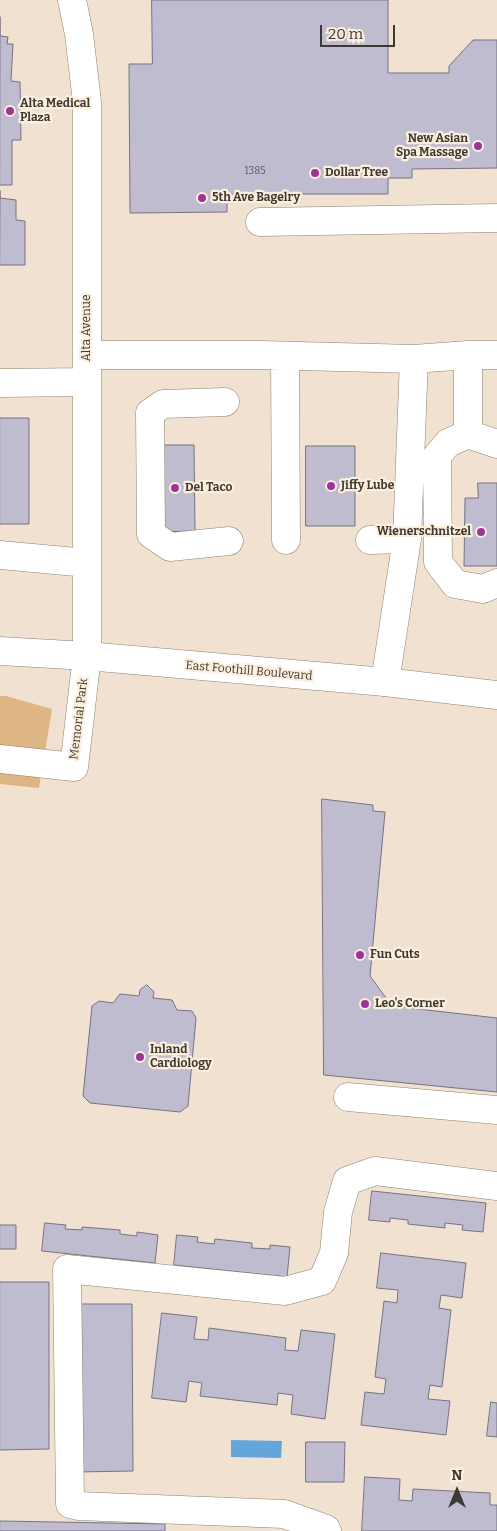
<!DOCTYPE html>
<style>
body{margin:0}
#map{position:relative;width:497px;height:1531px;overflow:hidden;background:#f0e1d0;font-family:Bitter,serif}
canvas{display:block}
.north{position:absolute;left:432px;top:1466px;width:50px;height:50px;-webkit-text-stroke:4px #fdefdd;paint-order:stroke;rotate:0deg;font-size:14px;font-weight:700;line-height:20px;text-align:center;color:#3e3932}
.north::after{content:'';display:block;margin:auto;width:18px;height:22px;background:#3e3932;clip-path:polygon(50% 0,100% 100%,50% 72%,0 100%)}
.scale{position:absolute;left:320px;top:25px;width:75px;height:22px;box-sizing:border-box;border:2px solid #3e3932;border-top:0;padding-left:6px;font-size:15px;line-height:18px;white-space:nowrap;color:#3e3932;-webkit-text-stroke:4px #fdefdd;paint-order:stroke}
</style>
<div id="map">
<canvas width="497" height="1531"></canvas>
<div class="north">N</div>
<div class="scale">20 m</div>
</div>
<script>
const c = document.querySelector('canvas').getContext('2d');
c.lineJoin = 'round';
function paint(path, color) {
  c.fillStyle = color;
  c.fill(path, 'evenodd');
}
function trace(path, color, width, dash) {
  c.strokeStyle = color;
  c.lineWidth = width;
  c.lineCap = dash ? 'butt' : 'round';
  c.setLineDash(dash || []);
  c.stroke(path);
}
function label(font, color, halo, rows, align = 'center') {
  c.font = font + ' Bitter,serif';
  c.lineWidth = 4.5;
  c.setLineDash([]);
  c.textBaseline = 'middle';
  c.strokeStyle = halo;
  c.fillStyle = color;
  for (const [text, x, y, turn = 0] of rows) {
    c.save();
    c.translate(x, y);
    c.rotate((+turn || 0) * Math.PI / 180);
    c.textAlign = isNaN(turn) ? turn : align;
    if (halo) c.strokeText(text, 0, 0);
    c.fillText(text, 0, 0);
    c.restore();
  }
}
paint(new Path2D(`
 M 0,696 L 6,696 L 52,709 L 39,788 L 0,784 Z`), '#deb684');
paint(new Path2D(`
 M 231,1440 L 282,1441 L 281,1458 L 231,1457 Z`), '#63a6d9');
const building = new Path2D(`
 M 152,0 L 388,0 L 388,73 L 449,73 L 449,66 L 473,40 L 497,40 L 497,168 L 412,169 L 412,178 L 388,178 L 388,194 L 227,194 L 227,212 L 130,213 L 129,64 L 152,64 Z
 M 0,17 L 0,36 L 8,37 L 7,44 L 13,44 L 11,81 L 20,82 L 21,140 L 12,140 L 12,185 L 0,185 Z
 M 0,191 L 0,198 L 16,200 L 16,220 L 25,221 L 25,265 L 0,265 Z
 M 0,418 L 29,418 L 29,524 L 0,524 Z
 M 154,445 L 194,445 L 195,531 L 155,532 Z
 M 306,446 L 355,446 L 355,526 L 306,526 Z
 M 478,483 L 497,483 L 497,566 L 464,566 L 465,498 L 478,498 Z
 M 322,799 L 373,805 L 373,811 L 385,812 L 370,976 L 392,1006 L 497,1018 L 497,1092 L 324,1075 Z
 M 147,985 L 154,992 L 153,998 L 172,1000 L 177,1010 L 192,1011 L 196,1018 L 188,1106 L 180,1112 L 90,1103 L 83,1096 L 92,1006 L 99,1001 L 113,1003 L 120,994 L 139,996 L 140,990 Z
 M 372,1191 L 486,1203 L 483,1232 L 462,1230 L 463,1225 L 445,1223 L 445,1228 L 408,1224 L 408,1220 L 390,1218 L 390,1222 L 369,1220 Z
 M 45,1223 L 66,1225 L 65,1229 L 82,1230 L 82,1227 L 120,1230 L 120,1234 L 137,1236 L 137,1232 L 158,1235 L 155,1263 L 42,1251 Z
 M 0,1225 L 16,1225 L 16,1249 L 0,1249 Z
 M 177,1235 L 198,1237 L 197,1242 L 214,1244 L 215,1239 L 252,1243 L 252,1248 L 270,1249 L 270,1245 L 290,1247 L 287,1277 L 174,1265 Z
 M 381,1253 L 466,1263 L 462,1298 L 441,1295 L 439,1308 L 451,1310 L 442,1387 L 430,1385 L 428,1399 L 450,1401 L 446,1435 L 361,1425 L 365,1392 L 384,1394 L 386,1379 L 375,1377 L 384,1301 L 397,1303 L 398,1290 L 377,1288 Z
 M 0,1282 L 49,1282 L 49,1449 L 0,1450 Z
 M 76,1304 L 132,1304 L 133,1471 L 77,1472 Z
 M 162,1313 L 197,1317 L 194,1339 L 208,1340 L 209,1328 L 286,1338 L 285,1350 L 298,1351 L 301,1330 L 335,1334 L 325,1419 L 291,1414 L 293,1395 L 278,1393 L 277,1405 L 200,1396 L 202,1383 L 189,1381 L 186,1402 L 152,1398 Z
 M 491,1402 L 497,1403 L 497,1437 L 487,1436 Z
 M 306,1442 L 345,1442 L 344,1482 L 306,1482 Z
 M 365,1477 L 400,1479 L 399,1500 L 412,1501 L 413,1489 L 490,1493 L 490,1505 L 497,1505 L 497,1531 L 362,1531 Z
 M 0,1521 L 165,1524 L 165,1531 L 0,1531 Z`);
paint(building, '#bfbcd0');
trace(building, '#757284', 1);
const minor = new Path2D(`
 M 260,222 L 497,218
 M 87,355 L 261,355 L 414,359 L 468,355 L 468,434 L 497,444
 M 468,355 L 497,355
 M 285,356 L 286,540
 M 0,383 L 87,382
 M 225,402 L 163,404 L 150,413 L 151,534 L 170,547 L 229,541
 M 468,434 L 448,443 L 437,456 L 438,562 L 455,584 L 483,589 L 497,583
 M 407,539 L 414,359
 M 370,540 L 407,539 L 385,682
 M 0,555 L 87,563
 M 0,759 L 74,767 L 87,656 L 87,102 L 79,34 L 72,0
 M 348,1097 L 497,1110
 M 327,1531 L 326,1529 L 284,1514 L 78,1506 L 70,1504 L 67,1269 L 285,1291 L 322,1281 L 334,1253 L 338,1212 L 347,1181 L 375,1171 L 497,1186`);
const major = new Path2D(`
 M 0,651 L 87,656 L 385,682 L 497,695`);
trace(minor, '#8e8171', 29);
trace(major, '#8e8171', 29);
trace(minor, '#fff', 28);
trace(major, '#fff', 28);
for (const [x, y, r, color] of [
 [10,111,5,"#9a359b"],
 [478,146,5,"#9a359b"],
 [315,173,5,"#9a359b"],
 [202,198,5,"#9a359b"],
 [331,486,5,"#9a359b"],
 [175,488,5,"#9a359b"],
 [481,532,5,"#9a359b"],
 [360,955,5,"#9a359b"],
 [365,1004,5,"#9a359b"],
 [140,1057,5,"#9a359b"]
]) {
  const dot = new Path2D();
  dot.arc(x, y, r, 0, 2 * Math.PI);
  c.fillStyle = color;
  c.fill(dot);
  trace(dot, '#fdefdd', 2);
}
label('10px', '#5e5a5a', null, [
 ["1385",255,171]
]);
label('bold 12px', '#3e3932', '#fdefdd', [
 ["Alta Medical",20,104],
 ["Plaza",20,118],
 ["New Asian",468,139,"right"],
 ["Spa Massage",468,153,"right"],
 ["Dollar Tree",325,173],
 ["5th Ave Bagelry",212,198],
 ["Jiffy Lube",341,486],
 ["Del Taco",185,488],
 ["Wienerschnitzel",471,532,"right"],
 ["Fun Cuts",370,955],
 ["Leo's Corner",375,1004],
 ["Inland",150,1050],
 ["Cardiology",150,1064]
], 'left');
label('12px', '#3e3932', '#fdefdd', [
 ["Alta Avenue",87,328,-90],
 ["East Foothill Boulevard",249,671,5],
 ["Memorial Park",79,719,-83]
]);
</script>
